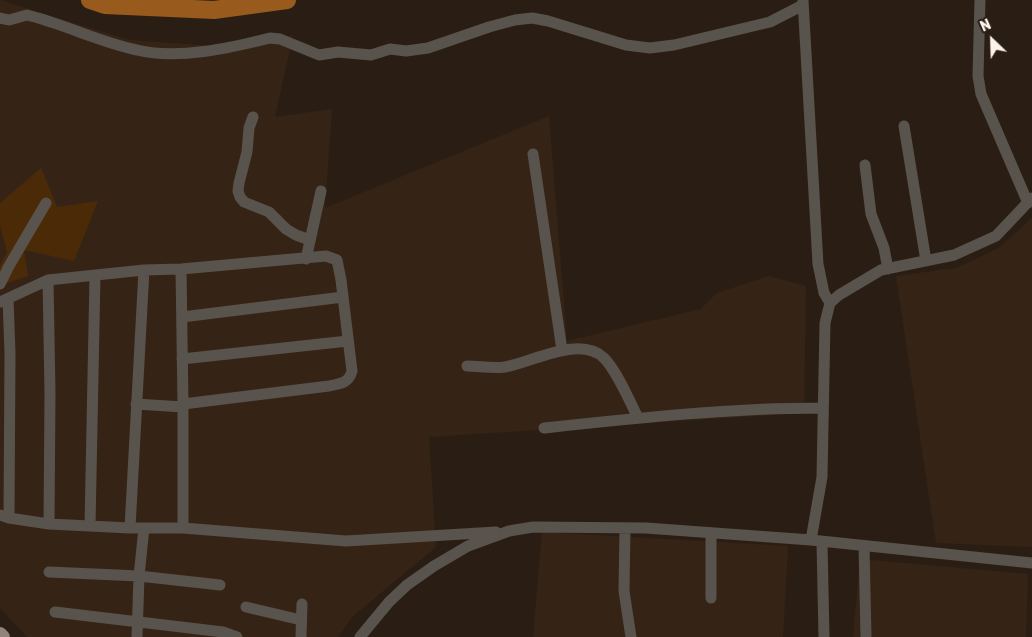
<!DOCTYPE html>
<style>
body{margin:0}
#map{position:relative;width:1032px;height:637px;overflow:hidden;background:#2a1e14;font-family:Rubik,sans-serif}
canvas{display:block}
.north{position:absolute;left:967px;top:15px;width:50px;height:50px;-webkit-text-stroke:4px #2a1e14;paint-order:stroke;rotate:336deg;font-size:14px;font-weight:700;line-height:20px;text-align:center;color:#faf2eb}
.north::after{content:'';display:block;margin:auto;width:18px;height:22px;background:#faf2eb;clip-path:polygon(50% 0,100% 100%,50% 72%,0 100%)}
</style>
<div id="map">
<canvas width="1032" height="637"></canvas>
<div class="north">N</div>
</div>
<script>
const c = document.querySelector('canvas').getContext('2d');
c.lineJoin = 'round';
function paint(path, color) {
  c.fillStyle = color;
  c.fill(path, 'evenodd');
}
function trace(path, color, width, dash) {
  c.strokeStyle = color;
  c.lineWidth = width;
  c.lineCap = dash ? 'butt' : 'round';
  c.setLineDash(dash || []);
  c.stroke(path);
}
paint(new Path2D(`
 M 0,0 L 129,40 L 243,48 L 293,35 L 275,117 L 332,109 L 325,208 L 549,116 L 567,341 L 701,309 L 717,293 L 769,276 L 806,286 L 804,413 L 429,437 L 436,547 L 352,617 L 338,637 L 27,637 L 0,608 Z
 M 1032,218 L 1032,547 L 936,543 L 896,276 L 956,268 L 999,248 Z
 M 542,532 L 788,546 L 783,637 L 533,637 Z
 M 860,559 L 1028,574 L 1026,637 L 853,637 Z`), '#352415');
paint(new Path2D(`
 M 41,168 L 57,207 L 98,201 L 74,261 L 24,250 L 28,276 L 0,285 L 0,266 L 7,252 L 0,225 L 0,203 Z`), '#4b2a08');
trace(new Path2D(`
 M 90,0 L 105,5 L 214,10 L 287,0`), '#985b1d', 18);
trace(new Path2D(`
 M 803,0 L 818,264 L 824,293 L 830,303
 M 980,0 L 978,76 L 981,94 L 1028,203
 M 0,18 L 9,20 L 27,15 C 64,24 99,42 137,50 C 178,60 230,48 270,38 L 280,39 L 319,55 L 338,52 L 371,55 L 390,49 L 406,51 L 428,48 L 489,27 L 515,20 L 532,18 L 548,21 L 626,45 L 650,48 L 674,45 L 770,22 L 803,5
 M 253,117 L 249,128 L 247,152 L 239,183 L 238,191 L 240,197 L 244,202 L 269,212 L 286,229 L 296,235 L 310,240
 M 904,126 L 926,261
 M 533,154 L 562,350
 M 865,165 L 871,214 L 884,248 L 888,269
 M 306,259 L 321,191
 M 181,269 L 183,404 L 183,528
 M 48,280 L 50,393 L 49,524
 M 0,284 L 9,266 L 46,203
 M 8,299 L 10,353 L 9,518
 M 0,302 L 48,280 L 144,270 L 181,269 L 326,256 L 337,260 L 341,280 L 352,371 C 349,383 340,384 329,386 L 183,404
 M 182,317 L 343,297
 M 182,359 L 348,341
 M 467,366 C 479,366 493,369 505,367 C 533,362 580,335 604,358 C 617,371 630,402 638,418
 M 136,404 L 183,407
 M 544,428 C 637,418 729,408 823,408
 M 0,515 L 9,518 L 49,524 L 130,528 L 183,528 L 346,541 L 496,532
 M 90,526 L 95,276
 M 130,528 L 144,270
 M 625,528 L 624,591 L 631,637
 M 811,540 L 822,477 L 825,323 L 830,303 L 839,295 L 881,270 L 954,255 L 996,236 L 1032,198
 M 822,542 L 824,637
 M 864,546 L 866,637
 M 49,572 L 139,576 L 220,585
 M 711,598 L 711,533
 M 246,607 L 301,620
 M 55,612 L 223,632 L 237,637
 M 137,637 L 139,576 L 144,528
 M 301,637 L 302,604
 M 360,637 L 389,602 L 407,585 L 434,566 L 468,546 L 509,531 L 533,527 L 646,528 L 811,540 L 1032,563`), '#59534e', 11);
trace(new Path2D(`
 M 0,634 L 3,637`), '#91847a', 14);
</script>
